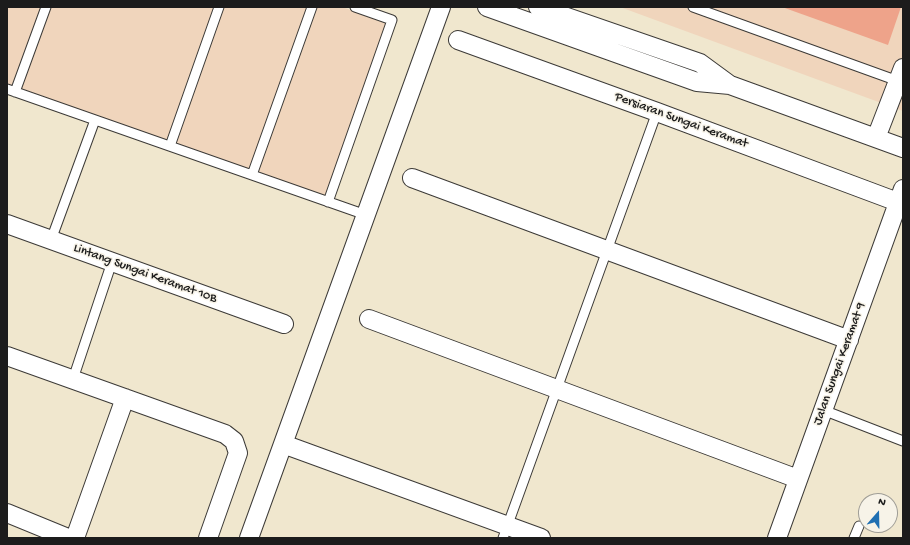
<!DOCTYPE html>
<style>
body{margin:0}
#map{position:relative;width:910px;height:545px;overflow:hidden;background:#f0e7ce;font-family:"Gochi Hand",sans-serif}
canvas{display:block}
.frame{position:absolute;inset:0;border:8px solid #1c1c1c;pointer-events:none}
.north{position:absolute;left:858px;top:493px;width:40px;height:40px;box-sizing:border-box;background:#f7f3e8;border:1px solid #9f9d96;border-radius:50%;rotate:20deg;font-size:11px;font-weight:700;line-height:16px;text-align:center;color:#1c1c1c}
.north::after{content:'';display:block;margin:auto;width:14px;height:18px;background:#1f6fb2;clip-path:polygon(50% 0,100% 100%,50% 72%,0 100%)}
</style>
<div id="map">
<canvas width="910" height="545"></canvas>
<div class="frame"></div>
<div class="north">N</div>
</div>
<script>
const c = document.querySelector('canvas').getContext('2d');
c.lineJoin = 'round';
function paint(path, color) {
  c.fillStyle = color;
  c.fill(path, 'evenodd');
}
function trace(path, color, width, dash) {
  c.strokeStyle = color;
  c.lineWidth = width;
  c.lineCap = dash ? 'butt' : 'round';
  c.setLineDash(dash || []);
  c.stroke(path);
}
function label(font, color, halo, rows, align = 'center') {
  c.font = font + ' "Gochi Hand",sans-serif';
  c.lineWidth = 3;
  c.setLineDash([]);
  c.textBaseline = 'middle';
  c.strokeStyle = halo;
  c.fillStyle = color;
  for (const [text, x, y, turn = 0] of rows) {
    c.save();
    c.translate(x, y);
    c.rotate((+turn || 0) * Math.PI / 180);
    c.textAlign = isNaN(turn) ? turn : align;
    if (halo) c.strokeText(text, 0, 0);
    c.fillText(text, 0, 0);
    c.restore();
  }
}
paint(new Path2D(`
 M 7,7 L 342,7 L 386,22 L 325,196 L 7,85 Z
 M 620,7 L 903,7 L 903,111 Z`), '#f0d5bc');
paint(new Path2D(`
 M 782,7 L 901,7 L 888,45 Z`), '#eea38a');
const lane = new Path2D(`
 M 693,7 L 898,81
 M 7,89 L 366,215
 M 15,92 L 46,7
 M 170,146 L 219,7
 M 252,175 L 312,7
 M 328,202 L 392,20 L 355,7
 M 51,240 L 95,120
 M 73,379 L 112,262
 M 823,410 L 903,441
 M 503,538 L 657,112
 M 854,538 L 859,526`);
const street = new Path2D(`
 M 487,7 L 697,82 L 730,85 L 903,148
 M 538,7 L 700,63 L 730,85
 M 458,40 L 657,112 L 903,204
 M 876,138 L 903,68
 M 412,178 L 849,340
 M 7,224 L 284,324
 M 369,319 L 798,479
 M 7,356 L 225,434 L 234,441 L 238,453 L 208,538
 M 283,444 L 541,538
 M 7,513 L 68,538
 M 75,538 L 125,398
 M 249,538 L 441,7
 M 777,538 L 903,189`);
trace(lane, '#3c3a37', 11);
trace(street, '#3c3a37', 20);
trace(lane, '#fff', 9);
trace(street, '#fff', 18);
label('13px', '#1c1c1c', '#f7f3e8', [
 ["Persiaran Sungai Keramat",681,121,20],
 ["Lintang Sungai Keramat 10B",145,274,20],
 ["Jalan Sungai Keramat 9",840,364,-70]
]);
</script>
